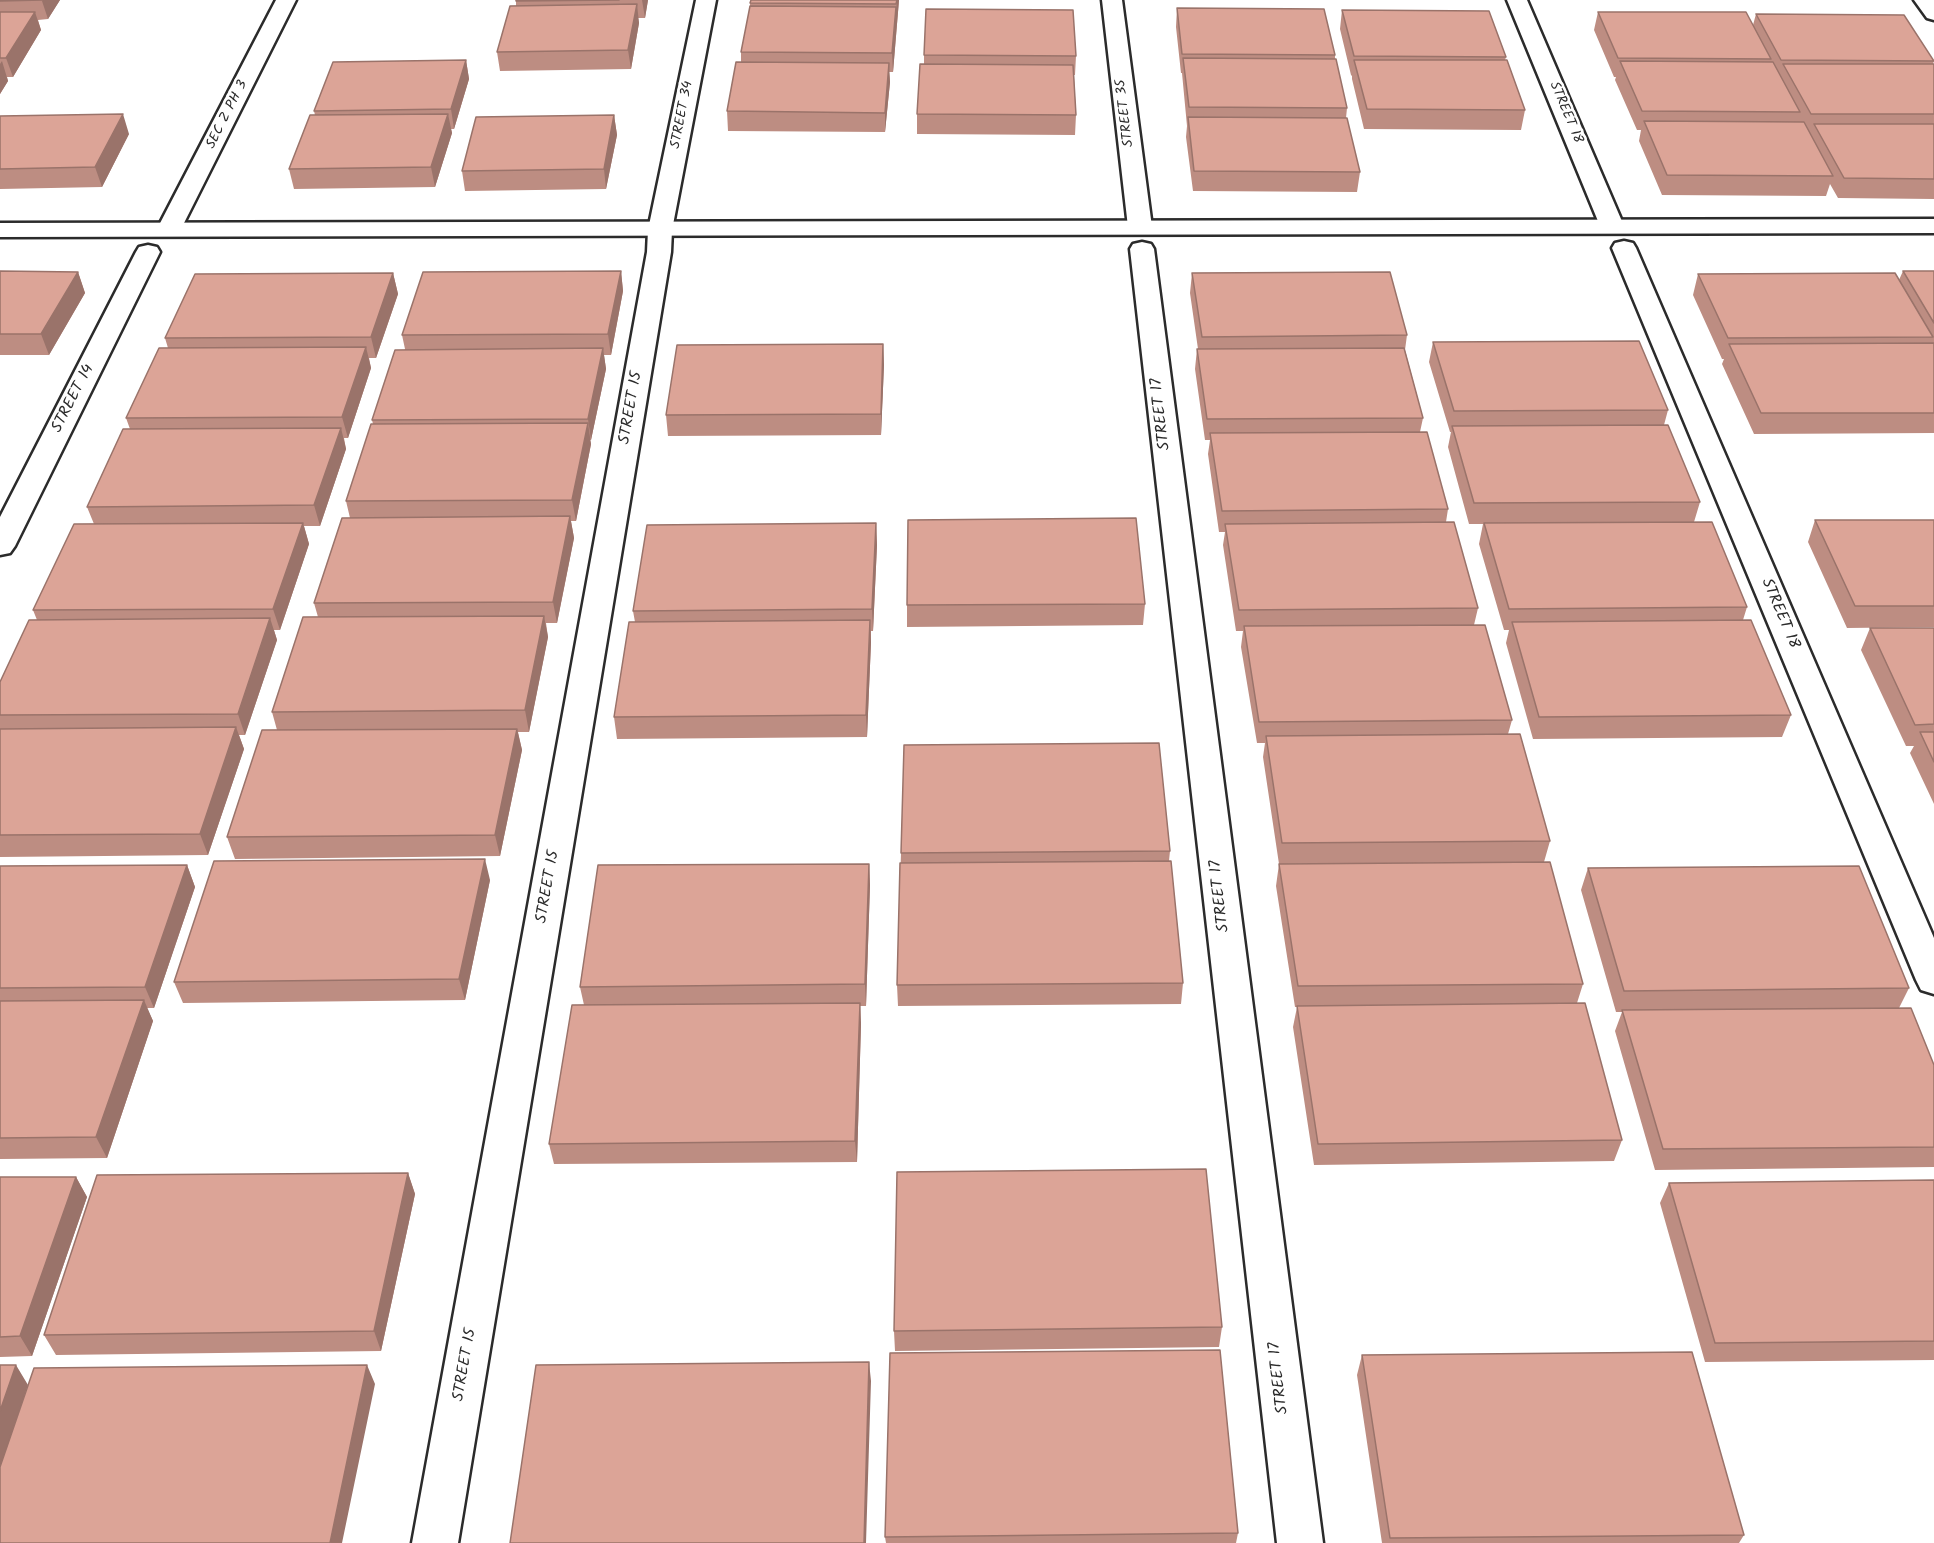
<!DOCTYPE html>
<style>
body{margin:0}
canvas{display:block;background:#fff}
</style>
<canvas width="1934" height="1543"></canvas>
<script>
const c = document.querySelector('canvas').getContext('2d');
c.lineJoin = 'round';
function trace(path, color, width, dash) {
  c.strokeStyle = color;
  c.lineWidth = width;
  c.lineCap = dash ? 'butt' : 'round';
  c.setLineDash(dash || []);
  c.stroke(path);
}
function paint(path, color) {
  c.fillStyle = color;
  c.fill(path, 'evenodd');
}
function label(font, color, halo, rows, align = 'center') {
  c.font = font + ' Kalam,sans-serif';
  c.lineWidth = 5;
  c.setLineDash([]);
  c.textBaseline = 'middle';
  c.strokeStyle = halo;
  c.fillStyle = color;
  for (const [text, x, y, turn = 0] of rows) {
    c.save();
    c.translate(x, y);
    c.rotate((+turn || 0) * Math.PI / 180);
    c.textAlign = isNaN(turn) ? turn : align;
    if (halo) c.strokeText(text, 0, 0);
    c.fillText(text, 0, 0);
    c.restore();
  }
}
const street = new Path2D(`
 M 276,0 L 296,0 L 181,229 L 178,234 L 169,236 L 160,234 L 157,229 Z
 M 696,0 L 716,0 L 672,230 L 671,252 L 458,1543 L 412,1543 L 647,252 L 648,230 Z
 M 1102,0 L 1122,0 L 1152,227 L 1149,232 L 1140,234 L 1131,232 L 1128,227 Z
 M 1507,0 L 1527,0 L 1624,226 L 1621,231 L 1612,233 L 1603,231 L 1600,226 Z
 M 1914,0 L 1934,0 L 1934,20 L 1927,18 Z
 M 1624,241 L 1633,243 L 1636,248 L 1934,938 L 1934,994 L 1921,990 L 1916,980 L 1612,248 L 1615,243 Z
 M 1142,242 L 1151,244 L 1154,249 L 1323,1543 L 1277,1543 L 1130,249 L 1133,244 Z
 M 148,245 L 157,247 L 160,252 L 15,546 L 10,553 L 0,555 L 0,517 L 136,252 L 139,247 Z`);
const secondary = new Path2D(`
 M 1934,219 L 1934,233 L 0,237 L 0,223 Z`);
trace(street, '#2b2b2b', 5);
trace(secondary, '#2b2b2b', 5);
paint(street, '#fff');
paint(secondary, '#fff');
paint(new Path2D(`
 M 0,0 L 60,0 L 48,19 L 38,20 L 41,30 L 13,77 L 7,77 L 8,81 L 0,94 Z
 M 516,0 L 648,0 L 645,18 L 638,18 L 639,23 L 631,69 L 500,71 L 497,52 L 516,6 Z
 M 899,0 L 893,72 L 889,72 L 890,82 L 885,132 L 728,131 L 727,111 L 741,62 L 741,52 L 750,6 L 750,3 Z
 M 1177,8 L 1335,55 L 1335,59 L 1347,108 L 1346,118 L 1360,172 L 1357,192 L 1193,191 L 1186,137 L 1187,126 L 1182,73 L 1181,73 L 1176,27 Z
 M 1342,10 L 1506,57 L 1505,60 L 1525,110 L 1521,130 L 1364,129 L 1352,79 L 1352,76 L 1351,75 L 1340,29 Z
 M 1598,12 L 1753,25 L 1756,14 L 1934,61 L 1933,64 L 1934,64 L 1934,199 L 1838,198 L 1830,184 L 1826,196 L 1662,195 L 1639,141 L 1641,130 L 1637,130 L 1615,80 L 1616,77 L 1614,77 L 1594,30 Z
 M 924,55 L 1076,56 L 1075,75 L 1074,75 L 1076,115 L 1075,135 L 917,134 L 917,114 L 924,64 Z
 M 466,60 L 469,79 L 454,129 L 451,129 L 452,133 L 435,187 L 294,189 L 289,169 L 315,115 L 314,111 Z
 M 614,115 L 617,135 L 606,189 L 465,191 L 462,171 Z
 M 0,116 L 129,134 L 102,187 L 0,189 Z
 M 0,271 L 78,272 L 85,293 L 49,355 L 0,355 Z
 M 621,271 L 623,291 L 611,355 L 604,355 L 606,369 L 591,440 L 590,440 L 591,444 L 576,521 L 571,521 L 574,538 L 557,623 L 546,623 L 548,637 L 529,732 L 518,732 L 522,750 L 500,856 L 235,859 L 227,837 L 277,730 L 272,712 L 318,617 L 314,603 L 350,518 L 346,501 L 373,424 L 372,420 L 405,349 L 402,335 Z
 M 1903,271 L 1934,271 L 1934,433 L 1754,434 L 1722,364 L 1724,359 L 1722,359 L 1693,295 L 1698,274 L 1899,280 Z
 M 393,273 L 398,294 L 376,358 L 369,358 L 371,368 L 348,438 L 344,438 L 346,449 L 320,526 L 304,526 L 309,544 L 280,630 L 274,630 L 277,640 L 245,735 L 239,735 L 244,749 L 208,855 L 0,857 L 0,682 L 37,620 L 33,610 L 94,524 L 87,507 L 130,429 L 126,418 L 168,348 L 165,338 Z
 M 1192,273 L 1407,335 L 1405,350 L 1423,418 L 1420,432 L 1448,509 L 1446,522 L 1478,608 L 1474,625 L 1512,720 L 1508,734 L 1550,841 L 1544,862 L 1279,864 L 1263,757 L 1265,743 L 1257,743 L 1241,647 L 1243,631 L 1236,631 L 1223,545 L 1225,532 L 1219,532 L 1208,454 L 1210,440 L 1205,440 L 1195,369 L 1197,349 L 1198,349 L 1190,293 Z
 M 1433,342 L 1668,410 L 1664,425 L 1700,502 L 1694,522 L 1747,607 L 1743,620 L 1791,715 L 1782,737 L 1533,739 L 1506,643 L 1509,630 L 1504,630 L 1479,544 L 1483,524 L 1469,524 L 1448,447 L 1451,432 L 1450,432 L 1429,362 Z
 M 883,344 L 884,365 L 881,435 L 668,436 L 666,415 Z
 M 1815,520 L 1934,520 L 1934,627 L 1847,628 L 1808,542 Z
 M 876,523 L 877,545 L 873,631 L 871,631 L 871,642 L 867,737 L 617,739 L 614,717 L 635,622 L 633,611 Z
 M 1145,604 L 1143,625 L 907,627 L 907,605 Z
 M 1870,628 L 1934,628 L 1934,804 L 1910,753 L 1914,746 L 1906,746 L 1861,650 Z
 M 1170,851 L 1169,861 L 1183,983 L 1181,1004 L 898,1006 L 897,985 L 901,853 Z
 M 869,864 L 870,885 L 866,1006 L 860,1006 L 861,1024 L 857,1162 L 554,1164 L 549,1144 L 584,1005 L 580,987 Z
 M 1279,864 L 1583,984 L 1577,1003 L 1622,1140 L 1614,1161 L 1314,1165 L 1293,1027 L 1297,1007 L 1295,1007 L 1276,886 Z
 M 187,865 L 195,887 L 154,1008 L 147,1008 L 153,1021 L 107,1158 L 0,1159 L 0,866 Z
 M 1588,868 L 1909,988 L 1899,1008 L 1934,1065 L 1934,1167 L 1655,1170 L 1615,1031 L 1622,1012 L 1616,1012 L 1581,890 Z
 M 490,880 L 465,1000 L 183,1003 L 174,982 Z
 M 408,1173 L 415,1194 L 381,1351 L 56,1355 L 44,1335 Z
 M 0,1177 L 76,1177 L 87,1197 L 32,1356 L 0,1357 Z
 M 1934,1180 L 1934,1360 L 1705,1362 L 1660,1203 L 1669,1183 Z
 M 1222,1327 L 1219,1347 L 895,1351 L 894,1331 Z
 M 1362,1355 L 1744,1535 L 1739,1543 L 1382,1543 L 1357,1375 Z
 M 1238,1533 L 1236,1543 L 886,1543 L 885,1537 Z`), '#bd8d82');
paint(new Path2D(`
 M 43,0 L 60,0 L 48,19 L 42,1 Z
 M 642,0 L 648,0 L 645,18 Z
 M 897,0 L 899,0 L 893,72 L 892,53 Z
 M 637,4 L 639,23 L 631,69 L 628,50 Z
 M 35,12 L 41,30 L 13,77 L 6,58 Z
 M 466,60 L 469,79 L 454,129 L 451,109 Z
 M 2,61 L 8,81 L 0,94 L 0,64 Z
 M 889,63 L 890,82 L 885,132 L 885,113 Z
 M 123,114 L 129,134 L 102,187 L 95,167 Z
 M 448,114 L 452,133 L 435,187 L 431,167 Z
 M 614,115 L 617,135 L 606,189 L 604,169 Z
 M 621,271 L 623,291 L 611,355 L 608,334 Z
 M 78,272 L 85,293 L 49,355 L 41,334 Z
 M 393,273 L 398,294 L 376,358 L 371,337 Z
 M 883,344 L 884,365 L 881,435 L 881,414 Z
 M 366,347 L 371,368 L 348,438 L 342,417 Z
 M 603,348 L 606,369 L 591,440 L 588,419 Z
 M 588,423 L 591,444 L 576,521 L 572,500 Z
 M 341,428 L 346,449 L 320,526 L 314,505 Z
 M 570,516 L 574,538 L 557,623 L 553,602 Z
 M 303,523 L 309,544 L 280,630 L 273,609 Z
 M 876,523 L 877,545 L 873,631 L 872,609 Z
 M 544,616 L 548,637 L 529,732 L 525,710 Z
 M 270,618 L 277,640 L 245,735 L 238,714 Z
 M 870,620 L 871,642 L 867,737 L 866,715 Z
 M 236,727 L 244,749 L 208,855 L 200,834 Z
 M 517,729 L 522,750 L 500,856 L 495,835 Z
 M 485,859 L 490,880 L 465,1000 L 459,979 Z
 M 869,864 L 870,885 L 866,1006 L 865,984 Z
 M 187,865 L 195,887 L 154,1008 L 145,987 Z
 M 144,1000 L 153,1021 L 107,1158 L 96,1137 Z
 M 860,1003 L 861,1024 L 857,1162 L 855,1141 Z
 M 408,1173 L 415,1194 L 381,1351 L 374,1331 Z
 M 76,1177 L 87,1197 L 32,1356 L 20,1336 Z
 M 869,1362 L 871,1381 L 866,1543 L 864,1543 Z
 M 16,1365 L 28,1385 L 0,1468 L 0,1411 Z
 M 367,1365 L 375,1384 L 342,1543 L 330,1543 Z`), '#9a736a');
const building = new Path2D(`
 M 0,0 L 43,0 L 0,1 Z
 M 516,0 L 619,0 L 516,1 Z
 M 751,0 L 897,0 L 896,4 L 750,3 Z
 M 637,4 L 628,50 L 497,52 L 510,6 Z
 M 750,6 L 896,7 L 892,53 L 741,52 Z
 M 1177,8 L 1324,9 L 1335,55 L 1182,54 Z
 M 926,9 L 1073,10 L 1076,56 L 924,55 Z
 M 1342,10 L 1489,11 L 1506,57 L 1354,56 Z
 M 0,12 L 35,12 L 6,58 L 0,58 Z
 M 1598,12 L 1746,12 L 1771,59 L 1618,58 Z
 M 1756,14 L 1904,15 L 1934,61 L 1781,60 Z
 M 1183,58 L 1336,59 L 1347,108 L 1189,107 Z
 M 466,60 L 451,109 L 314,111 L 333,62 Z
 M 1354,60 L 1507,60 L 1525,110 L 1367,109 Z
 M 1620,61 L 1773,62 L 1800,112 L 1642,111 Z
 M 736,62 L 889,63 L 885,113 L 727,111 Z
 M 920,64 L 1073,65 L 1076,115 L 917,114 Z
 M 1783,64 L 1934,64 L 1934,114 L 1811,114 Z
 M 123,114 L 95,167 L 0,169 L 0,116 Z
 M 448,114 L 431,167 L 289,169 L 310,115 Z
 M 614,115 L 604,169 L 462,171 L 476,117 Z
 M 1188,117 L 1347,118 L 1360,172 L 1194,171 Z
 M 1644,121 L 1804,122 L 1833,176 L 1667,175 Z
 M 1814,124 L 1934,124 L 1934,179 L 1844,178 Z
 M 0,271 L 78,272 L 41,334 L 0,334 Z
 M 621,271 L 608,334 L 402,335 L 423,272 Z
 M 1903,271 L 1934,271 L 1934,323 Z
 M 1390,272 L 1407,335 L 1202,337 L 1192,273 Z
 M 393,273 L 371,337 L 165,338 L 195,274 Z
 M 1895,273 L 1933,337 L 1728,338 L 1698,274 Z
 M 1639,341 L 1668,410 L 1454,411 L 1433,342 Z
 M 1934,343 L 1934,413 L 1761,413 L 1729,344 Z
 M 883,344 L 881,414 L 666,415 L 677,345 Z
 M 366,347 L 342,417 L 126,418 L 159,348 Z
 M 603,348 L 588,419 L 372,420 L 395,350 Z
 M 1404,348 L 1423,418 L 1207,419 L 1197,349 Z
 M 588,423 L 572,500 L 346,501 L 371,424 Z
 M 1668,425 L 1700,502 L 1474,503 L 1452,426 Z
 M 341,428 L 314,505 L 87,507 L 123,429 Z
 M 1427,432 L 1448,509 L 1222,511 L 1210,433 Z
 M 570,516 L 553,602 L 314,603 L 342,518 Z
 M 1136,518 L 1145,604 L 907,605 L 908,520 Z
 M 1815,520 L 1934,520 L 1934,606 L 1855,606 Z
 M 1454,522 L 1478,608 L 1239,610 L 1225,524 Z
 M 1712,522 L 1747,607 L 1509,609 L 1484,523 Z
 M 303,523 L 273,609 L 33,610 L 74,524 Z
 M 876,523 L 872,609 L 633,611 L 647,525 Z
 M 544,616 L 525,710 L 272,712 L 303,617 Z
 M 270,618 L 238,714 L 0,715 L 0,682 L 29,620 Z
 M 870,620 L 866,715 L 614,717 L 629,622 Z
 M 1751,620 L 1791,715 L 1539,717 L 1512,622 Z
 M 1485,625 L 1512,720 L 1259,722 L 1244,626 Z
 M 1870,628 L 1934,628 L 1934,724 L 1915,725 Z
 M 236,727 L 200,834 L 0,835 L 0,729 Z
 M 517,729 L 495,835 L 227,837 L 262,730 Z
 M 1920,732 L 1934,732 L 1934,762 Z
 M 1520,734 L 1550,841 L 1282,843 L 1266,736 Z
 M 1159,743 L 1170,851 L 901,853 L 904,745 Z
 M 485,859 L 459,979 L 174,982 L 214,861 Z
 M 1171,861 L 1183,983 L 897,985 L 900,863 Z
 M 1550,862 L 1583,984 L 1298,986 L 1279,864 Z
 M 869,864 L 865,984 L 580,987 L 598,865 Z
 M 187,865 L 145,987 L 0,988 L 0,866 Z
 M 1859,866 L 1909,988 L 1624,991 L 1588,868 Z
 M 144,1000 L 96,1137 L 0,1138 L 0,1001 Z
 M 860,1003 L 855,1141 L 549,1144 L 572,1005 Z
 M 1585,1003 L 1622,1140 L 1318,1144 L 1297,1006 Z
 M 1911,1008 L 1934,1065 L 1934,1147 L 1663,1149 L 1622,1010 Z
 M 1206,1169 L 1222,1327 L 894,1331 L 897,1172 Z
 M 408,1173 L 374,1331 L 44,1335 L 97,1175 Z
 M 0,1177 L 76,1177 L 20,1336 L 0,1337 Z
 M 1934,1180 L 1934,1341 L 1715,1343 L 1669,1183 Z
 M 1220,1350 L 1238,1533 L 885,1537 L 890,1353 Z
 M 1692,1352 L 1744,1535 L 1390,1538 L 1362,1355 Z
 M 869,1362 L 864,1543 L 510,1543 L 536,1365 Z
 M 0,1365 L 16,1365 L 0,1411 Z
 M 367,1365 L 330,1543 L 0,1543 L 0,1467 L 34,1368 Z`);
paint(building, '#dca497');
trace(building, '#9a736a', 1.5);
label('14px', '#2b2b2b', '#fff', [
 ["STREET 35",1126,113,-97],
 ["STREET 18",1565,113,67],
 ["SEC Z PH 3",228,115,-63],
 ["STREET 34",683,115,-79]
]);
label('16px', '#2b2b2b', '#fff', [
 ["STREET 14",74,399,-63],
 ["STREET 15",632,408,-80],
 ["STREET 17",1162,414,-97],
 ["STREET 18",1779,614,67],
 ["STREET 15",549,887,-80],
 ["STREET 17",1221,896,-97],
 ["STREET 15",466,1365,-80],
 ["STREET 17",1280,1378,-97]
]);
</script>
